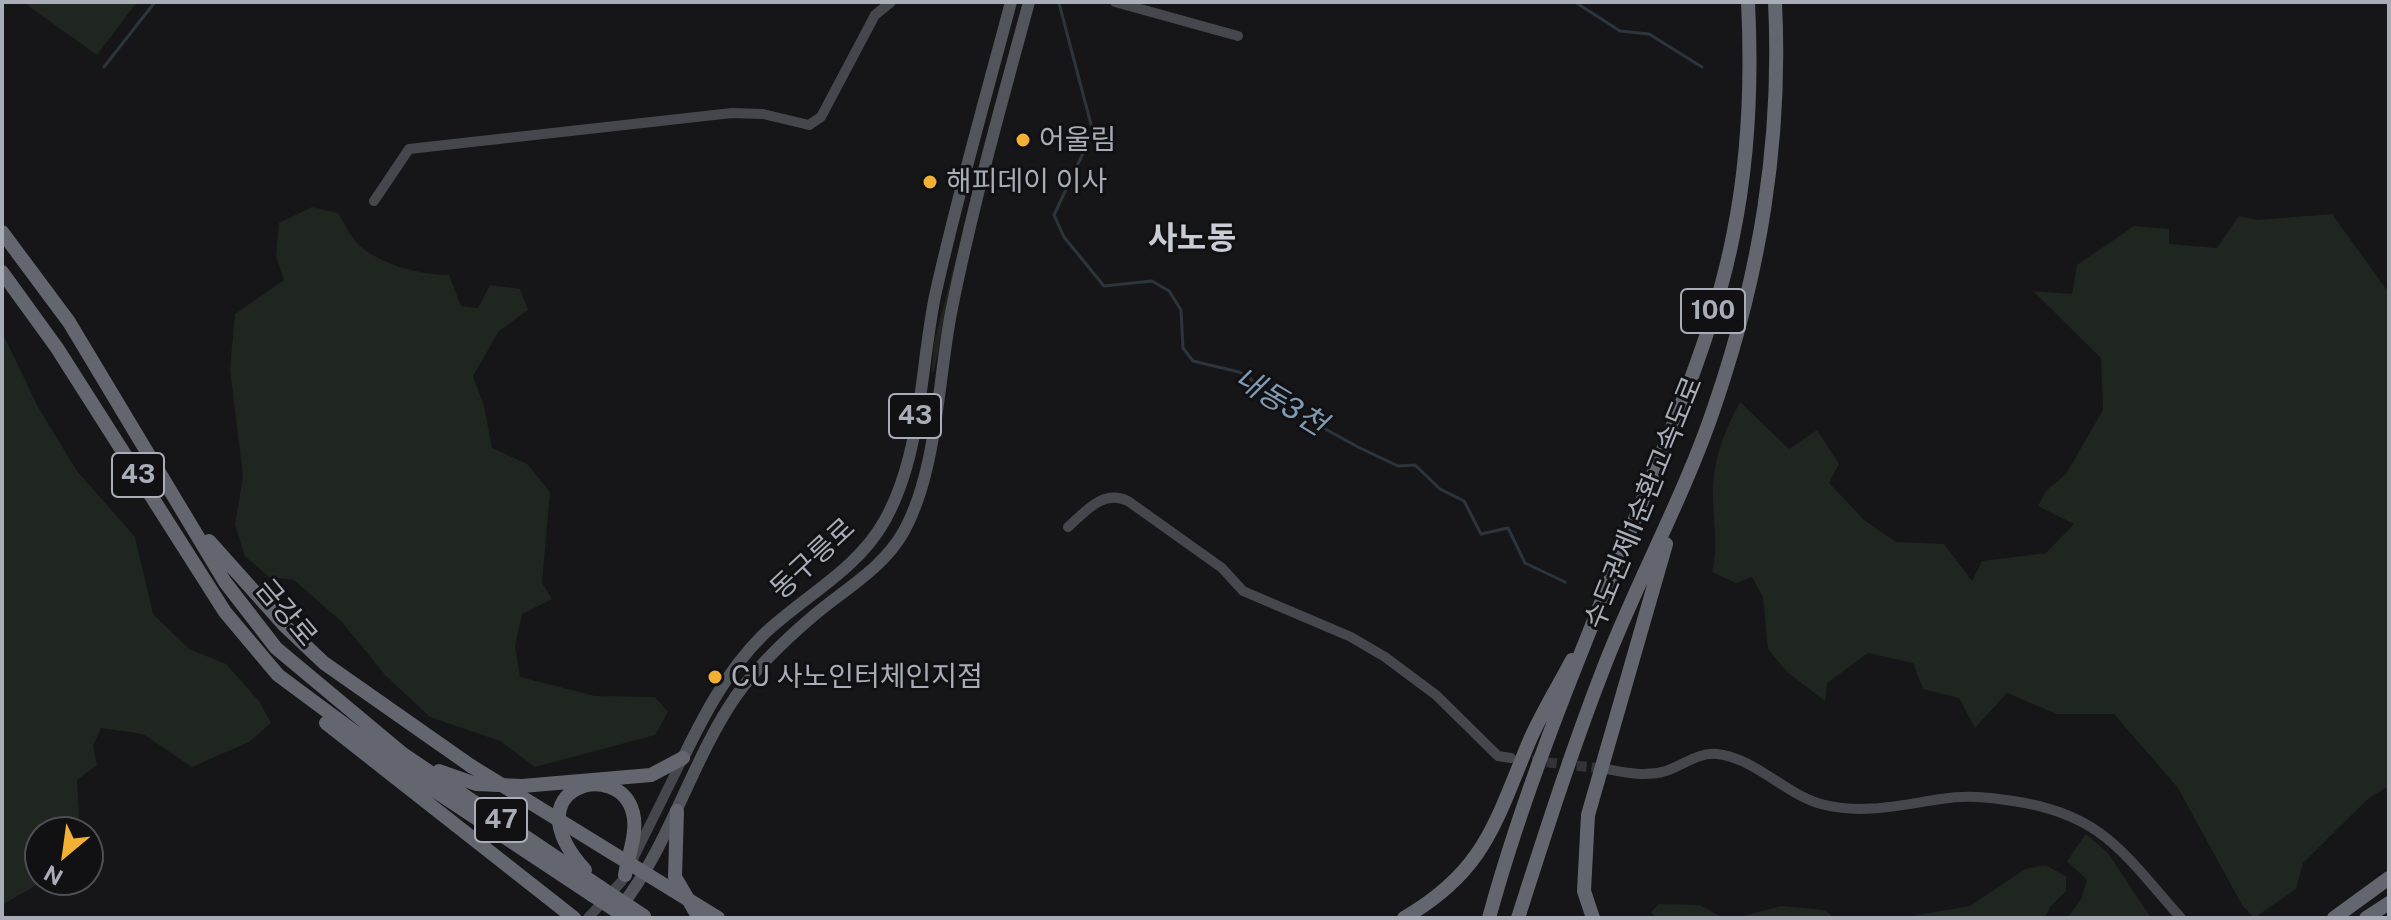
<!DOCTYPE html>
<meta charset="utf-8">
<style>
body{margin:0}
#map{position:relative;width:2391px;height:920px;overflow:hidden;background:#161618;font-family:"Public Sans",sans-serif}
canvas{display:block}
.frame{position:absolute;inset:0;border:4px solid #a8adb8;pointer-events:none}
.north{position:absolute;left:24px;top:816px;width:80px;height:80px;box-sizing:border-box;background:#111113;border:2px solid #4d4f55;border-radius:50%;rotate:209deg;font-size:22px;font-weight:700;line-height:32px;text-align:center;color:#a8adb8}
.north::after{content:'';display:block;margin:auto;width:28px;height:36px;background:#f2b134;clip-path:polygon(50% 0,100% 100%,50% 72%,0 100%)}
</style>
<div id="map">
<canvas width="2391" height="920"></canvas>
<div class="frame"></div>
<div class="north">N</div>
</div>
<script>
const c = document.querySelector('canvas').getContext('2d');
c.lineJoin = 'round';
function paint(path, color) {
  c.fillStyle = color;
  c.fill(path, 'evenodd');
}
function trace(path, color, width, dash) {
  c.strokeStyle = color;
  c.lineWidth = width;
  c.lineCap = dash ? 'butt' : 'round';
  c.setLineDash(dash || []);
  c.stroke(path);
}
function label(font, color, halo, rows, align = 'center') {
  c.font = font + ' "Public Sans","Noto Sans KR",sans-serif';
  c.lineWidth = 6;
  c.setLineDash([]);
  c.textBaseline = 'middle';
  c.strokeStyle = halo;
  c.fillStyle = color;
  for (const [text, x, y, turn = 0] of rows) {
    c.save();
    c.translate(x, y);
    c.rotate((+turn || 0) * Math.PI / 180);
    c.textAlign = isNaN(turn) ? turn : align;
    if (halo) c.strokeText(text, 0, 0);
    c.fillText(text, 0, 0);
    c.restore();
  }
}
paint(new Path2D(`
 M 23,2 L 137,2 L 97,55 Z
 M 312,207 L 338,213 C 344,223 351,237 359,245 C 381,265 421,275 449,275 L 461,306 L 478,308 L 490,285 L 520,289 L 528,310 L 499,331 L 473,376 L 484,406 L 492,448 L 527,464 L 550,492 L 542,583 L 552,599 L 522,614 L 515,646 L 520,677 L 595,696 L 655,697 L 668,712 L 655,735 L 535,767 L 500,741 L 430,717 L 385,675 L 342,622 L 294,580 L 269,577 L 245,556 L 235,525 L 243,476 L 230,369 L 235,314 L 284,280 L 276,256 L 279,223 Z
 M 2332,214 L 2389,293 L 2389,786 L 2369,798 L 2303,863 L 2296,889 L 2254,918 L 2242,905 L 2178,788 L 2114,714 L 2057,714 L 2007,693 L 1975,728 L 1959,698 L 1923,689 L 1913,663 L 1868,653 L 1827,683 L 1825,701 L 1787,672 L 1768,649 L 1763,597 L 1752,577 L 1736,583 L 1712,572 C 1719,546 1713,523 1713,497 C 1712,462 1724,432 1740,402 L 1789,449 L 1817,430 L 1839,464 L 1829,483 L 1864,520 L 1896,542 L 1944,544 L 1972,581 L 1982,561 L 2046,553 L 2074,524 L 2038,506 L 2046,491 L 2066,474 L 2103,410 L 2101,358 L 2033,291 L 2072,294 L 2077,265 L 2134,226 L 2169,229 L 2169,244 L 2217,248 L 2239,216 L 2257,220 Z
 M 961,239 L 934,371 L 932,372 L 934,343 Z
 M 2,332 L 38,407 L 77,471 L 135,537 L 153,614 L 189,649 L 226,664 L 259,701 L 271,723 L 249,742 L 192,767 L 143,734 L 101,728 L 93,746 L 97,765 L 77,780 L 80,832 L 40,832 L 40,880 L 45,880 L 2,905 Z
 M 2086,834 L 2108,853 L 2151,918 L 2067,918 L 2081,899 L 2087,880 L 2067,861 Z
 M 2045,865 L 2066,876 L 2066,891 L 2050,907 L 2045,918 L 1900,918 L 1970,906 L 2025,869 Z
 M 1659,904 L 1700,905 L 1723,918 L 1656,918 L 1651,912 Z
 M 1781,906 L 1825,910 L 1834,918 L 1736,918 Z`), '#1e261f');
trace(new Path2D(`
 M 1575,2 L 1620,31 L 1649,34 L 1702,67
 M 1059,3 L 1093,132 L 1054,215 L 1064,237 L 1104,286 L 1152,281 L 1169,291 L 1181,310 L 1183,348 L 1193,361 L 1239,372 L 1250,378 L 1264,395 L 1358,447 L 1398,466 L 1415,465 L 1440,489 L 1464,501 L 1481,534 L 1508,528 L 1525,563 L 1565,582
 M 104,67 L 155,2`), '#2c353c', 3);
trace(new Path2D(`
 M 1517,759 L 1606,769`), '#333438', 10, [10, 5]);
trace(new Path2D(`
 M 1115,2 L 1238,36
 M 374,201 L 409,149 L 732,113 L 763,114 L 809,125 L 821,117 L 875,15 L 891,2
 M 1068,527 C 1086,511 1103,489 1128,501 L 1222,568 L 1243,591 L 1351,637 L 1385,657 L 1436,695 L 1498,756 L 1511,758
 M 1606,769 C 1627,773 1646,777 1666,771 C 1684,765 1698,752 1717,754 C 1755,758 1785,794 1821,804 C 1861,815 1901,805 1941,799 C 1967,795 1987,797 2013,801 C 2103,814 2124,854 2181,918
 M 588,918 L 622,881 L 683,758`), '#45474d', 10);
trace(new Path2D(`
 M 683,758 C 704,715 727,671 762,636 C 802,597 857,571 885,520 C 922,453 920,370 935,296 C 957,197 985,100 1011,2
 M 620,908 C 671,843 691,761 736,696 C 757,667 785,640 812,617 C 843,590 883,569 904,531 C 937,471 938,381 951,313 C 972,208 1001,105 1029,2`), '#53555c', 12);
trace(new Path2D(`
 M 2,232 L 69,322 L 225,582 L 276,648 L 403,754 L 600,887
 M 2,272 L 57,348 L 225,612 L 278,675 L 429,787 L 592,895
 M 209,541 L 285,626 L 324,663 L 471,766
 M 326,723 L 574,918
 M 439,771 L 476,784 L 522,786 L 651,775 L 683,758
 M 677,811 L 675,877 L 699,918
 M 585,870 C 510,787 619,757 633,813 C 638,832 628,856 625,875
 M 1404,918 C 1485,871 1495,823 1529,742 C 1541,714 1558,687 1572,660
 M 1489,918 C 1528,775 1588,636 1643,499 C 1678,414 1715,327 1733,236 C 1749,158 1752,81 1748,2
 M 1518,918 C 1545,834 1572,749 1604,667 C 1638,579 1685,495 1715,405 C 1760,273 1782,142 1775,2
 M 1593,918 L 1584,891 L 1588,815 L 1666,544
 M 2334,918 L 2389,878
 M 2366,918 L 2389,903`), '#63666e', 14);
trace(new Path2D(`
 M 471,766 L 718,918
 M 600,887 L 644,916
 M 592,895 L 627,918`), '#63666e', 14);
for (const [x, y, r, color] of [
 [1023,140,8,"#f2b134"],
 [930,182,8,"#f2b134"],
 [715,677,8,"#f2b134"]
]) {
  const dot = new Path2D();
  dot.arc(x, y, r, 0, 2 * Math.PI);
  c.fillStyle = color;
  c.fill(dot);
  trace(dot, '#111113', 3);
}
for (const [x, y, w] of [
 [1713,311,64],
 [915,416,52],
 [138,475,52],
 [501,820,52]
]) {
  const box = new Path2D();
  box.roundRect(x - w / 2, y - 22, w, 44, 6);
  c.fillStyle = '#111113';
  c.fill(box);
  trace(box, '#a8adb8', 2);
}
label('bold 26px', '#a8adb8', null, [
 ["100",1713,311],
 ["43",915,416],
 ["43",138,475],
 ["47",501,820]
]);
label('28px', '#a8adb8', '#111113', [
 ["어울림",1039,140],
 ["해피데이 이사",946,182],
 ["CU 사노인터체인지점",731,677]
], 'left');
label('28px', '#a8adb8', '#111113', [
 ["수도권제1순환고속도로",1644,503,-68],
 ["동구릉로",813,559,-43],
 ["금강로",286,613,50]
]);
label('italic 30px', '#7f9bb3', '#111113', [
 ["내동3천",1280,402,31]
]);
label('bold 32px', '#c9ccd4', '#111113', [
 ["사노동",1192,239]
]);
</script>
